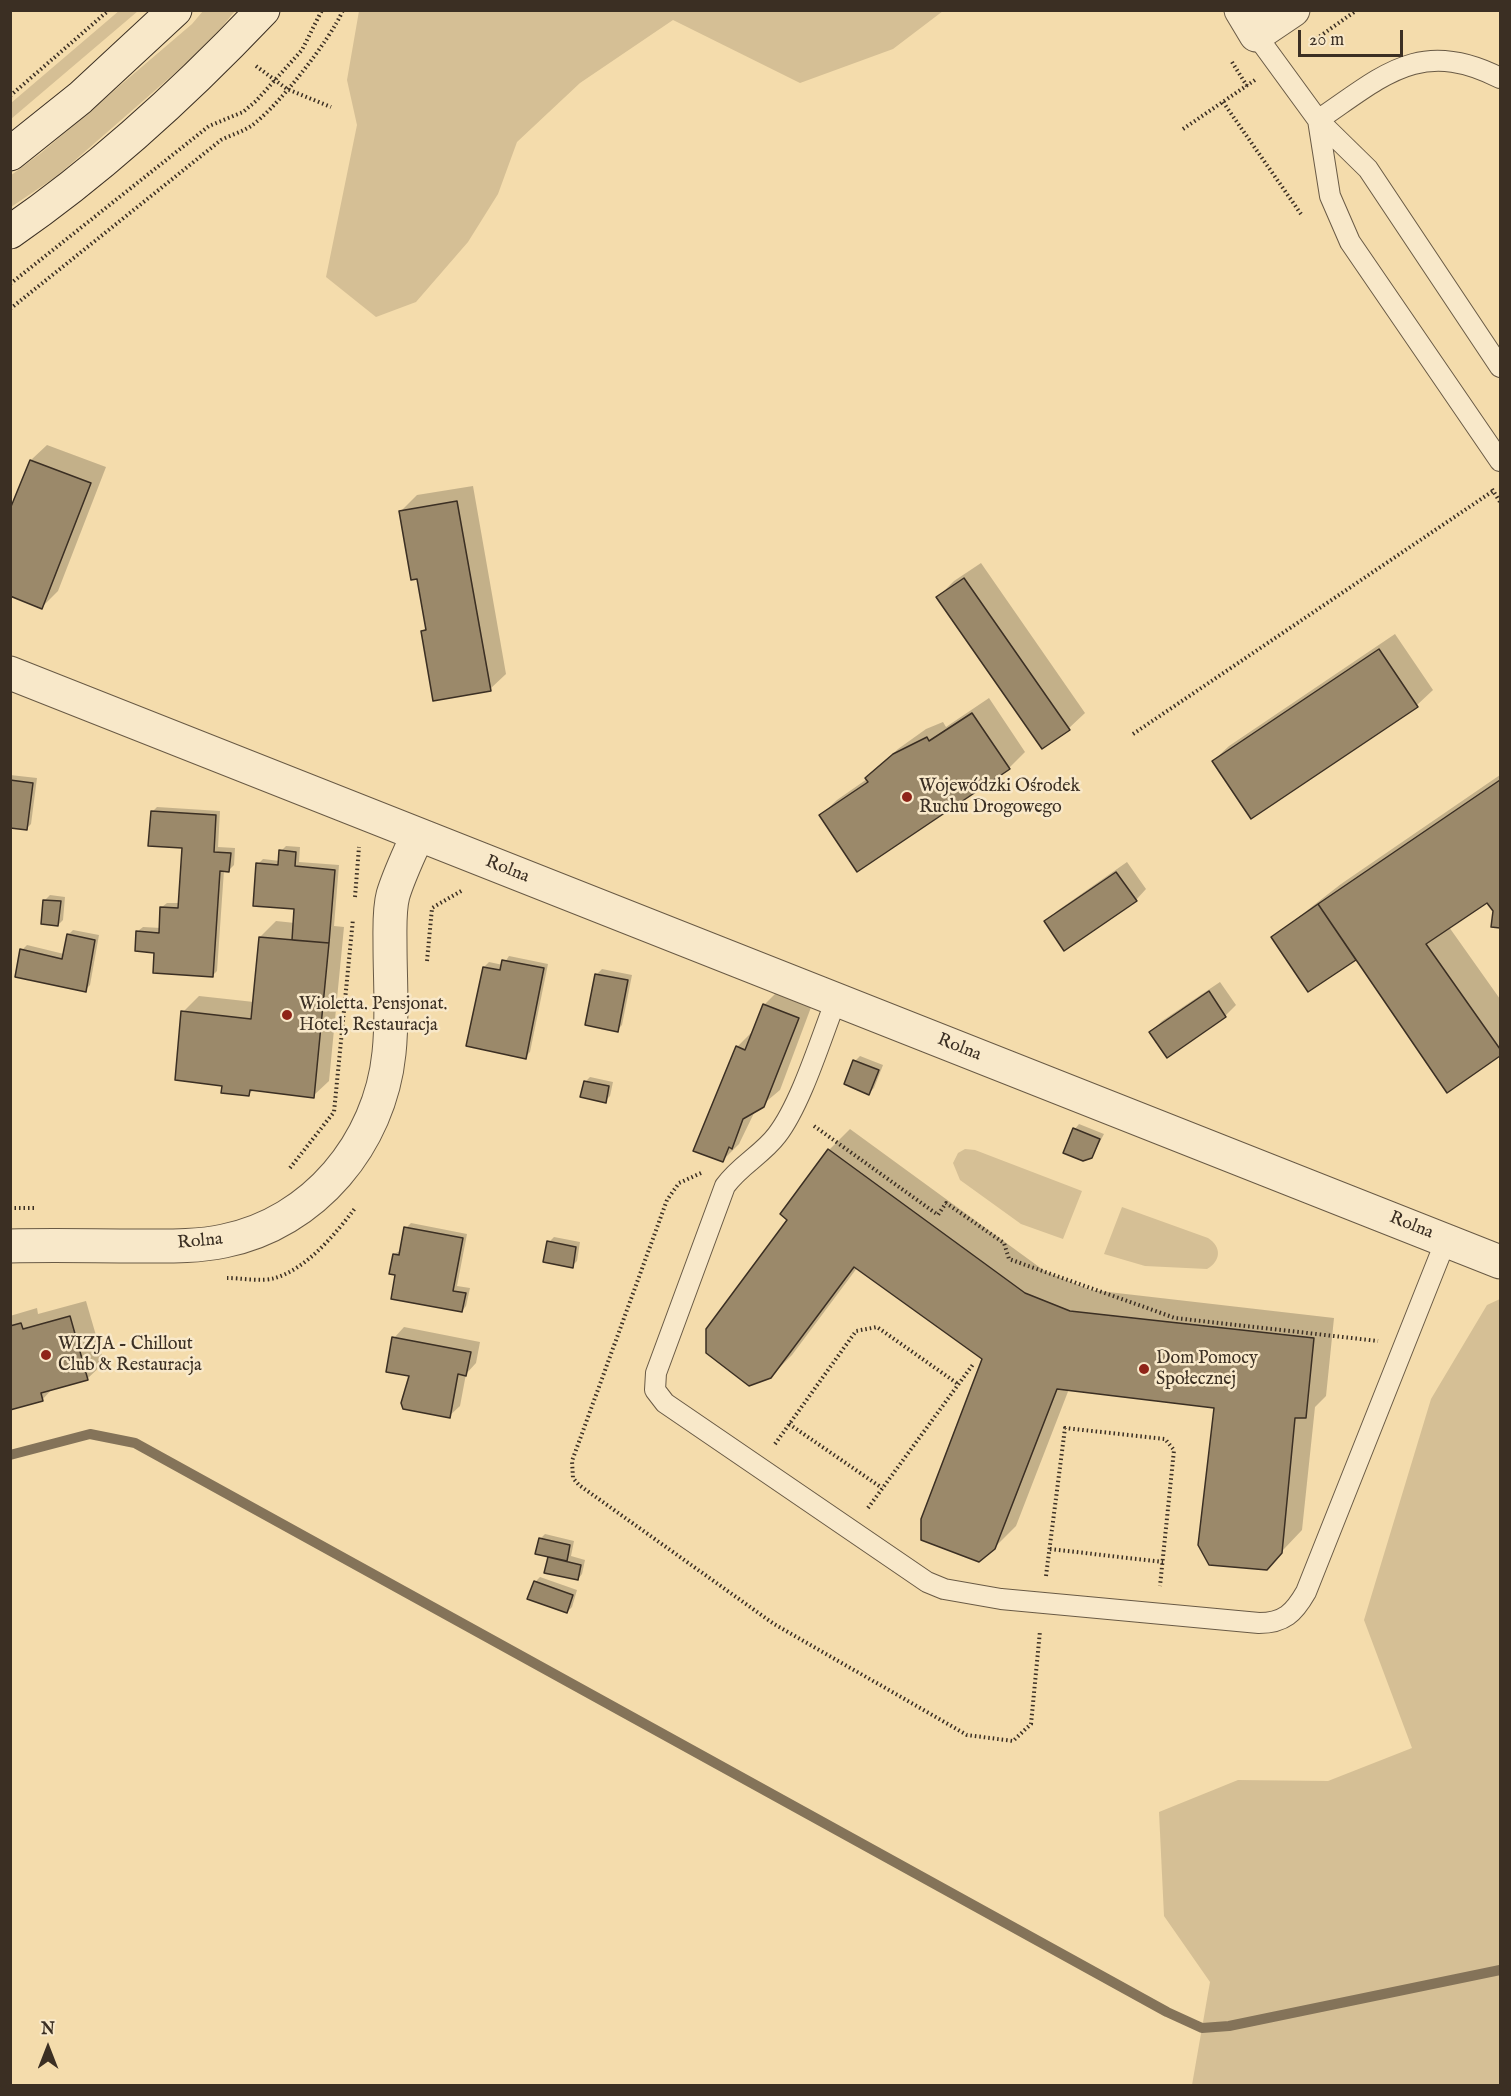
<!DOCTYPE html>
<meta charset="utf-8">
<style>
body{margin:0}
#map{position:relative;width:1511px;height:2096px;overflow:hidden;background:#f4dcac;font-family:"IM FELL English",serif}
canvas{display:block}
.frame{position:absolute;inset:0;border:12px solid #3b2f23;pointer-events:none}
.north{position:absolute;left:18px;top:2018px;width:60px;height:60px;-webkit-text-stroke:4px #f8e8c9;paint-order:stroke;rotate:0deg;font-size:16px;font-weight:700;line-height:24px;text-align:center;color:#3b2f23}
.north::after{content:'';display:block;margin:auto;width:21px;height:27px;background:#3b2f23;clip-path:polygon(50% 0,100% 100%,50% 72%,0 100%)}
.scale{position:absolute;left:1298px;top:30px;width:105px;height:27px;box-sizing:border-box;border:3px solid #3b2f23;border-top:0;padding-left:8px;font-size:18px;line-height:21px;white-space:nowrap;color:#3b2f23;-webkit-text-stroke:4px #f8e8c9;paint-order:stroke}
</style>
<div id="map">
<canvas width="1511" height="2096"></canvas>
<div class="frame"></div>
<div class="north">N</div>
<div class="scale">20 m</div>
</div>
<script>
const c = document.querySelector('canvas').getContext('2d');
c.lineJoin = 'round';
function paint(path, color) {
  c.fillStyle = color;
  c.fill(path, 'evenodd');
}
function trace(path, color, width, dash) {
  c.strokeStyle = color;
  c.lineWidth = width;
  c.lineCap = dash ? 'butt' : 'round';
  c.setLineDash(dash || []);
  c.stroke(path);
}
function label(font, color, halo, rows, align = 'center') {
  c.font = font + ' "IM FELL English",serif';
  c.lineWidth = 5;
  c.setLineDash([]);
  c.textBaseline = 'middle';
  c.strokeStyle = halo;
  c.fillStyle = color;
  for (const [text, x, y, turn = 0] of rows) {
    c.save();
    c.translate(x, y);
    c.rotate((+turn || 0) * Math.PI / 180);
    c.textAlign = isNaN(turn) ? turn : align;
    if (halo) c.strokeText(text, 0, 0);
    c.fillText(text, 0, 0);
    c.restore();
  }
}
paint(new Path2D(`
 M 120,10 L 138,11 L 11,119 L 11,103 Z
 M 203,11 L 235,11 L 207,45 L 57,176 L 11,207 L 10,176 L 41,153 L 192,24 Z
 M 359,11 L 359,10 L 943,11 L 893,49 L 800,83 L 673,20 L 580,83 L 517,142 L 498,194 L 468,242 L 416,302 L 376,317 L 326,277 L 357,125 L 347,80 Z
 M 965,1149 L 975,1150 L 1082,1191 L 1063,1239 L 1021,1224 L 960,1180 L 953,1163 L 958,1153 Z
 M 1122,1207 L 1208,1238 C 1222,1247 1221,1261 1207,1269 L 1145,1266 L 1104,1254 Z
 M 1500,1299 L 1500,2085 L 1192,2085 L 1210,1982 L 1164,1916 L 1159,1812 L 1238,1780 L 1328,1781 L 1412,1748 L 1364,1620 L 1431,1399 L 1487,1305 Z`), '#d5bf95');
paint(new Path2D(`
 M 47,445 L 106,467 L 58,591 L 42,607 L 10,513 L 31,460 Z
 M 473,486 L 506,674 L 490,689 L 422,631 L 427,627 L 418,578 L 401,511 L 417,495 Z
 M 981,563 L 1085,713 L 1069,728 L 1042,747 L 938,597 L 954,581 Z
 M 1395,634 L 1433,690 L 1417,705 L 1252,817 L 1213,761 L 1229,746 Z
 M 989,698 L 1025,752 L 1009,768 L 857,869 L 821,815 L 837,800 L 867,779 L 898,749 L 926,729 L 943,722 L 946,727 Z
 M 10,775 L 37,778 L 31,824 L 26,829 L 10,827 Z
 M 1500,775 L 1500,927 L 1492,925 L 1494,910 L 1487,901 L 1449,927 L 1500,999 L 1500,1055 L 1447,1091 L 1356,957 L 1273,937 L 1341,884 Z
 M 157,807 L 220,811 L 218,847 L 235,848 L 234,865 L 229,870 L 224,870 L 217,971 L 212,976 L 156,952 L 138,931 L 143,927 L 161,928 L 162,907 L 167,903 L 180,903 L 184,847 L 152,812 Z
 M 286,846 L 300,847 L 299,862 L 339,865 L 334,926 L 344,927 L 329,1081 L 313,1096 L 254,1089 L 248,1095 L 224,1085 L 183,1012 L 199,996 L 254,1002 L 260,937 L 276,921 L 295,923 L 296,908 L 258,864 L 263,859 L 280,861 L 281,851 Z
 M 1127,862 L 1146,889 L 1136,900 L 1046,922 L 1057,911 Z
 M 50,895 L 65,897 L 63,920 L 58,925 L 45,900 Z
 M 73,930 L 99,935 L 90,985 L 85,990 L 22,950 L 27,945 L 64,954 L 68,935 Z
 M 509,956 L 548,964 L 530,1052 L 525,1057 L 484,967 L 489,962 L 503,965 Z
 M 602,969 L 632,975 L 622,1025 L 617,1030 L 597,974 Z
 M 1220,982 L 1236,1005 L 1225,1016 L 1167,1055 L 1151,1032 L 1162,1021 Z
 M 780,989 L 813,1002 L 780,1090 L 755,1111 L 739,1144 L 723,1160 L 737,1047 L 753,1031 L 764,1005 Z
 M 860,1056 L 883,1065 L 874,1088 L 869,1093 L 855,1061 Z
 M 590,1077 L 613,1082 L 610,1096 L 605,1101 L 585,1082 Z
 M 1079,1124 L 1104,1134 L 1092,1157 L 1075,1129 Z
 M 850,1129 L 1046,1272 L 1091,1290 L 1334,1318 L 1326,1396 L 1315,1407 L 1302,1530 L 1266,1568 L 1216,1407 L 1069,1389 L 1016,1526 L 994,1548 L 984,1359 L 857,1268 L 792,1355 L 770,1377 L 789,1220 L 782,1214 L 829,1150 Z
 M 411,1223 L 467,1234 L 457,1286 L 470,1288 L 466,1306 L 462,1311 L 397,1274 L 394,1254 L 402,1250 L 406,1228 Z
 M 554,1237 L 580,1242 L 577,1261 L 572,1266 L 549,1242 Z
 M 86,1301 L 104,1363 L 88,1378 L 54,1387 L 42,1400 L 10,1409 L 10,1316 L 37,1308 L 38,1314 Z
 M 404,1327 L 480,1342 L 476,1363 L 466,1374 L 460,1406 L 449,1416 L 411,1374 L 394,1338 Z
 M 545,1534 L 574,1541 L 571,1556 L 585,1560 L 582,1574 L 578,1579 L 546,1572 L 550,1556 L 540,1539 Z
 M 540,1577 L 577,1590 L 572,1607 L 567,1612 L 535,1582 Z`), '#0003');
trace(new Path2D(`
 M 10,1455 L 90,1434 L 135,1443 L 1167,2012 L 1202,2028 L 1229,2026 L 1500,1970`), '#847359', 10);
const building = new Path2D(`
 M 30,460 L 91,483 L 42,609 L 10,596 L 10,509 Z
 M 457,501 L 491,691 L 433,701 L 421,631 L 426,630 L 417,579 L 411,580 L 399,511 Z
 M 964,578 L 1070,730 L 1042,749 L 936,597 Z
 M 1379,649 L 1418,707 L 1251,819 L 1212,761 Z
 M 972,713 L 1010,769 L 857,872 L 819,815 L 868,782 L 865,778 L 893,754 L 927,737 L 929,741 Z
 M 10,780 L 33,783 L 27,830 L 10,828 Z
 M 1500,780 L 1500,928 L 1491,927 L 1493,911 L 1487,903 L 1426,944 L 1500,1049 L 1500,1056 L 1447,1093 L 1318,904 Z
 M 151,811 L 216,815 L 214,852 L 231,853 L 229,872 L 220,871 L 213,977 L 153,973 L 154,953 L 135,951 L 136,931 L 159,933 L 160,907 L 178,908 L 182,848 L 148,846 Z
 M 279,850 L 296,852 L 295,866 L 335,870 L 329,943 L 292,940 L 294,909 L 253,906 L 256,863 L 278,865 Z
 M 1116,872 L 1137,901 L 1064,951 L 1044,921 Z
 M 43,900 L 61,901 L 58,926 L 41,924 Z
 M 1318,904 L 1356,960 L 1308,992 L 1271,937 Z
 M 67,934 L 95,940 L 86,992 L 15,977 L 20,949 L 62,959 Z
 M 259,937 L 329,943 L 314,1098 L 250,1090 L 249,1096 L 221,1093 L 222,1086 L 175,1080 L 181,1011 L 251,1019 Z
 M 502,960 L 544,968 L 526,1059 L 466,1046 L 483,967 L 500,970 Z
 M 595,974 L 628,980 L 618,1032 L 585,1025 Z
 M 1209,991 L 1226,1017 L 1167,1058 L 1149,1032 Z
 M 763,1004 L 799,1018 L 764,1107 L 743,1119 L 732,1149 L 729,1147 L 723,1162 L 693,1151 L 736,1046 L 745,1050 Z
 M 853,1060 L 879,1070 L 869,1095 L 844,1084 Z
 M 584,1081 L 609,1086 L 606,1103 L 580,1097 Z
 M 1073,1128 L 1100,1139 L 1092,1158 L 1083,1161 L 1063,1153 Z
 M 828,1149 L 1025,1293 L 1070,1311 L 1314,1338 L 1306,1418 L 1295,1418 L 1282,1553 L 1267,1570 L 1209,1565 L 1198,1545 L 1214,1408 L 1057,1389 L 995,1549 L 979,1562 L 921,1540 L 921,1519 L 982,1359 L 854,1267 L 771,1378 L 749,1386 L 706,1353 L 706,1329 L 787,1220 L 780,1214 Z
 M 404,1227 L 463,1238 L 453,1291 L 466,1293 L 462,1312 L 391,1299 L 395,1275 L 389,1274 L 393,1254 L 399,1255 Z
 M 547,1241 L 576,1247 L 573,1268 L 543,1262 Z
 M 70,1316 L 88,1380 L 41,1393 L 43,1401 L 10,1410 L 10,1326 L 21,1323 L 23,1329 Z
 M 392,1337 L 471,1352 L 466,1376 L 458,1374 L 450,1418 L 403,1409 L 401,1403 L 409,1376 L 386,1372 Z
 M 539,1538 L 570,1545 L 567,1561 L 535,1554 Z
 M 548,1557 L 581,1565 L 578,1580 L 544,1573 Z
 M 534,1581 L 573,1595 L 567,1613 L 527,1599 Z`);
paint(building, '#9b896a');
trace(building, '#3b2f23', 1.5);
const lane = new Path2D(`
 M 1256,35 L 1318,120 L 1368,169 L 1500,367
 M 1318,120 L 1330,196 L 1350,242 L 1500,461
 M 1318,120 C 1383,76 1420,37 1500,78
 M 836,1000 C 821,1038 801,1104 777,1135 C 762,1155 740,1165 725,1186 L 656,1373 L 655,1390 L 665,1403 L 927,1582 L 944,1589 L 1001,1599 L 1259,1623 C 1284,1623 1294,1613 1306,1592 L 1446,1240`);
const street = new Path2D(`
 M 1241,10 L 1256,35 L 1293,10
 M 10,673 L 1500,1262
 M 10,1246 C 53,1245 95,1246 138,1246 C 166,1246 196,1247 224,1241 C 314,1223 380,1143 389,1053 C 393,1017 390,981 390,944 C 390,928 389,910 393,895 C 399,875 409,855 417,836`);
const secondary = new Path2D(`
 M 10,154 L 80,98 L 175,10
 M 10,232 C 103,168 185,92 263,10`);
trace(lane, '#695a45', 22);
trace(street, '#695a45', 35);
trace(secondary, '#3b2f23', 35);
trace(new Path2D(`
 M 1316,39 L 1357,10
 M 1232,62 L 1247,86
 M 256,66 L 287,89 L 331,107
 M 10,96 L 109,10
 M 1223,102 L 1301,214
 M 1183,129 L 1255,80
 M 10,284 L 209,126 L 243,112 L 256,101 L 302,50 L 322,10
 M 10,309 L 221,140 C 231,135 242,132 251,126 C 276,109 331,39 343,10
 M 1492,489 L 1500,502
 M 1133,734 L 1493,491
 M 355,897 L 359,847
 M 427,961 L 432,908 L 463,890
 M 814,1126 L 938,1215 L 946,1203 L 1004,1243 L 1009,1259 L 1175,1318 L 1378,1341
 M 290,1168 L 334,1112 L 353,919
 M 701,1173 L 679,1183 L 667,1200 L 572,1461 L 573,1478 L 579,1485 L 774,1624 L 967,1735 L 1013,1741 L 1031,1724 L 1040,1631
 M 10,1208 L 36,1208
 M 227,1278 C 241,1278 262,1282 275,1278 C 308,1268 336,1233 356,1207
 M 789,1424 L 882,1488
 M 775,1444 L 856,1331 L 877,1327 L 958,1384
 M 868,1508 L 974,1363
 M 1050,1549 L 1163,1562
 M 1046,1576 L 1065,1428 L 1165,1439 L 1174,1450 L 1160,1586`), '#3b2f23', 4, [1.5, 3]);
trace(lane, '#f8e8c9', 20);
trace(street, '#f8e8c9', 33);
trace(secondary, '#f8e8c9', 33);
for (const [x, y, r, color] of [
 [907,797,6,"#8f2418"],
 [287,1015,6,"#8f2418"],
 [46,1355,6,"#8f2418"],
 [1144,1369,6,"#8f2418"]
]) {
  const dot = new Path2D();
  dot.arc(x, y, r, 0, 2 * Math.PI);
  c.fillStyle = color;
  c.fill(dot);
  trace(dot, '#f8e8c9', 2);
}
label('18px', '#3b2f23', '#f8e8c9', [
 ["Wojewódzki Ośrodek",919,787],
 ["Ruchu Drogowego",919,808],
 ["Wioletta. Pensjonat.",299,1005],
 ["Hotel, Restauracja",299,1026],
 ["WIZJA - Chillout",58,1345],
 ["Club & Restauracja",58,1366],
 ["Dom Pomocy",1156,1359],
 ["Społecznej",1156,1380]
], 'left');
label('18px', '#3b2f23', '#f8e8c9', [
 ["Rolna",507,870,22],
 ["Rolna",959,1048,22],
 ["Rolna",1411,1226,22],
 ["Rolna",200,1242,-5]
]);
</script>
